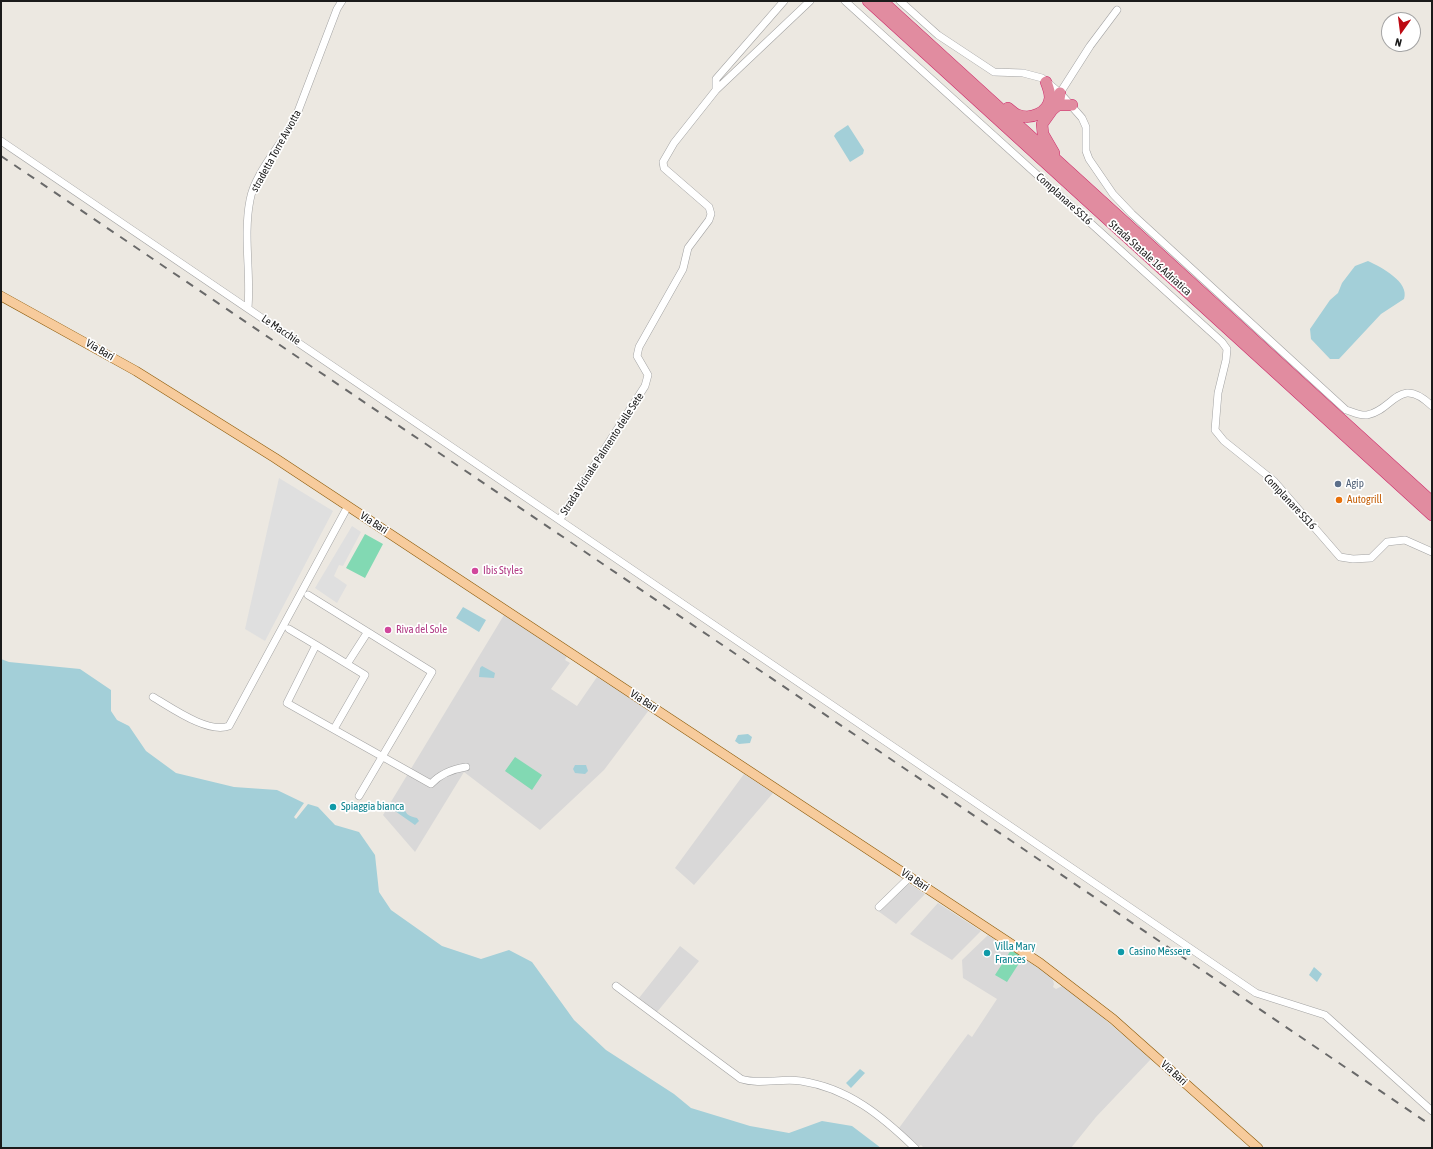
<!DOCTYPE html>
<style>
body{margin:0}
#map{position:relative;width:1433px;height:1149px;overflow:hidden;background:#ece8e1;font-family:"Asap Condensed",sans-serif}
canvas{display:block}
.frame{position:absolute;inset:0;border:2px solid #1b1b1b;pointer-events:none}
.north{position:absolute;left:1381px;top:12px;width:40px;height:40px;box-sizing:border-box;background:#fff;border:1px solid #a4a4a4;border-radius:50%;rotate:194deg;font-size:11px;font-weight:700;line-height:16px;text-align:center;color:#1b1b1b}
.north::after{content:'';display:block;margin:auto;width:14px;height:18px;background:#bd0a13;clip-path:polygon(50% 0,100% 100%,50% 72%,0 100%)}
</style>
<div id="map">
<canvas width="1433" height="1149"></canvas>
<div class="frame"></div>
<div class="north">N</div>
</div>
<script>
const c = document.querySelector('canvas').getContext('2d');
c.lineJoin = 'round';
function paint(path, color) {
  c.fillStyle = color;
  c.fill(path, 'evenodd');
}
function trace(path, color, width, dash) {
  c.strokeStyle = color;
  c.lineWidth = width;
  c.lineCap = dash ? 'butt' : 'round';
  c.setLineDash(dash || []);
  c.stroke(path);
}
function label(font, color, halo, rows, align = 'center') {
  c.font = font + ' "Asap Condensed",sans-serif';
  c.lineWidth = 3.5;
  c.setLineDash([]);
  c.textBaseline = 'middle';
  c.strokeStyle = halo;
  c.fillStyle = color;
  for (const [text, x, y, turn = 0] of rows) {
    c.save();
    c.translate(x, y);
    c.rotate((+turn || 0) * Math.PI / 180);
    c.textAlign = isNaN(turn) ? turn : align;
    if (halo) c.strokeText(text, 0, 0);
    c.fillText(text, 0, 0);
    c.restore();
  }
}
paint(new Path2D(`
 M 504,615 L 567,656 L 565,660 L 570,663 L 551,689 L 577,706 L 597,677 L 649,710 L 604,770 L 540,830 L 464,772 L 415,852 L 383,815 Z
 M 744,774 L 773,793 L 694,885 L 675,868 Z
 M 908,883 L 925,894 L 896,924 L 878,911 Z
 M 938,903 L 981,931 L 952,960 L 910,934 Z
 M 988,935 L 1052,977 L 1054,984 L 1053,987 L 1056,989 L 1062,986 L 1066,988 L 1080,998 L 1151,1059 L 1096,1117 L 1071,1148 L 924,1148 L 921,1145 L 918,1147 L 899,1128 L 968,1034 L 972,1037 L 997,999 L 963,978 L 962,960 Z
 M 680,946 L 699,961 L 657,1012 L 639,998 Z`), '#d9d8d8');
paint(new Path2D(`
 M 365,534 L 383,544 L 365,578 L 346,568 Z
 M 515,757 L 542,775 L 532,790 L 505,771 Z
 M 1011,950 L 1023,957 L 1007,982 L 995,975 Z`), '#82d9b3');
paint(new Path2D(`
 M 279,478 L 333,511 L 265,641 L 245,629 Z
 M 352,526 L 361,532 L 343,566 L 339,565 L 334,576 L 347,585 L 337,603 L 315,588 Z`), '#dfdfdf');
paint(new Path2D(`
 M 848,125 L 864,150 L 863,154 L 850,162 L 834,136 L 836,133 Z
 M 1368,261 C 1381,267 1410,282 1404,299 L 1381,314 L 1339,359 L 1330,359 L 1311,339 L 1310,329 L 1330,300 L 1338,293 L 1342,283 L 1355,266 Z
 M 463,607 L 486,620 L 479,632 L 456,618 Z
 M 1,659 L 9,662 L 80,669 L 111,690 L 111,711 L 117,720 L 129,726 L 146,751 L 176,773 L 234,787 L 277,790 L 304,803 L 294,817 L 296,819 L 308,804 L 318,807 L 335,825 L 359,832 L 375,855 L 379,892 L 391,910 L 442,946 L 481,959 L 509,950 L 532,962 L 574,1020 L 606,1050 L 674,1094 L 691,1108 L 750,1126 L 789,1133 L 822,1121 L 852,1126 L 881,1148 L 1,1148 Z
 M 482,666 L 495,673 L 494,678 L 479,677 L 480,668 Z
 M 748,734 L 752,737 L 750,743 L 739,744 L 735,741 L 738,735 Z
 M 575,765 L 586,765 L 588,771 L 585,774 L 575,773 L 573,769 Z
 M 399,805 L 402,806 C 408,814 405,815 417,818 L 419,821 L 415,825 L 395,811 Z
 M 1314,967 L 1322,974 L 1317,982 L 1309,975 Z
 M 860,1069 L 865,1073 L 851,1088 L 846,1083 Z`), '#a3cfd8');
const minor = new Path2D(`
 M 784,1 L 716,79 L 716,90 L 810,1
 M 845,1 L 1222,342 L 1227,349 L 1226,360 L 1218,393 L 1215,430 L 1224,441 L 1274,481 L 1340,557 L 1353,559 L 1371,558 L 1387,542 L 1405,540 L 1432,552
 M 900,1 L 938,35 L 994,72 L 1023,73 L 1042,78 L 1060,93 L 1082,118 L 1086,127 L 1086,151 L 1089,159 L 1113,194 L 1132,214 L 1346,410 C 1353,412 1360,416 1367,415 C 1394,410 1399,374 1432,406
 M 1060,93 L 1090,46 L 1117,10
 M 1,141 L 1256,993 L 1325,1015 L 1432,1111
 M 248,308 C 251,272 243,236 250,200 C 255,171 285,142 297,114 L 337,9 L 342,1
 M 560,519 L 645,386 L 648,375 L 637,356 L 639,347 L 683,269 L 688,248 L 709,220 L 711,214 L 709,207 L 664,168 L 663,162 L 674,143 L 716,90
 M 308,595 L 432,672 L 359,796
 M 289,629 L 316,645
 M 347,664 L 367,633
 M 153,697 C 172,708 208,734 229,726 L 348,506
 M 334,729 L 365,675 L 316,645 L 287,703 L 431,784 C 440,774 453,769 466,767
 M 879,907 L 910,877
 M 616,986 L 741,1079 C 760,1085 781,1078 801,1081 C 848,1088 882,1116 915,1148`);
const major = new Path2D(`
 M 1,296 L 136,371 L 275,458 L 1040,963 L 1113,1019 L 1258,1148`);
const highway = new Path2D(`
 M 868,1 L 1432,515
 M 882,1 L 1432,502
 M 1058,105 L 1060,93
 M 1008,108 C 1011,110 1014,114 1018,115 C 1031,120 1048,113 1050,98 C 1050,92 1048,87 1046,82
 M 1054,153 L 1043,134 L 1042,124 L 1052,110 L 1058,105 L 1072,105`);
trace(minor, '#a2a2a2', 8);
trace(major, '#8b5907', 10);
trace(highway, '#cd2c6b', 12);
trace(minor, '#fff', 7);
trace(major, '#f7cb9c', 9);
trace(highway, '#e18ca0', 11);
trace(new Path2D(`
 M 1,156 L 1432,1126`), '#696969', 2, [8, 8]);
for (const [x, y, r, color] of [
 [1338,484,4,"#5c6f8a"],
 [1339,500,4,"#e8710a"],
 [475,571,4,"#d1479c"],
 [388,630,4,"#d1479c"],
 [333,807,4,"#0f9aa8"],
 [1121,952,4,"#0f9aa8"],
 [987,953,4,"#0f9aa8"]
]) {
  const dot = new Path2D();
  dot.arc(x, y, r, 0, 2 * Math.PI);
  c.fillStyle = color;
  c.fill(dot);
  trace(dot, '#fff', 1.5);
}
label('11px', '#1b1b1b', '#fff', [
 ["stradetta Torre Avvotta",276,151,-61],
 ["Complanare SS16",1064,199,42],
 ["Strada Statale 16 Adriatica",1150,258,42],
 ["Le Macchie",281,330,34],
 ["Via Bari",100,350,30],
 ["Strada Vicinale Palmento delle Sete",602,454,-57],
 ["Complanare SS16",1290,502,47],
 ["Via Bari",374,523,33],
 ["Via Bari",644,701,33],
 ["Via Bari",915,880,34],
 ["Via Bari",1174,1073,42]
]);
label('11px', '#4e5e75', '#fff', [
 ["Agip",1346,484]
], 'left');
label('11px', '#c56008', '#fff', [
 ["Autogrill",1347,500]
], 'left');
label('11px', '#b23c85', '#fff', [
 ["Ibis Styles",483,571],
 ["Riva del Sole",396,630]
], 'left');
label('11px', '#0d838f', '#fff', [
 ["Spiaggia bianca",341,807],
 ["Villa Mary",995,947],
 ["Frances",995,960],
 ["Casino Messere",1129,952]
], 'left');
</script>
